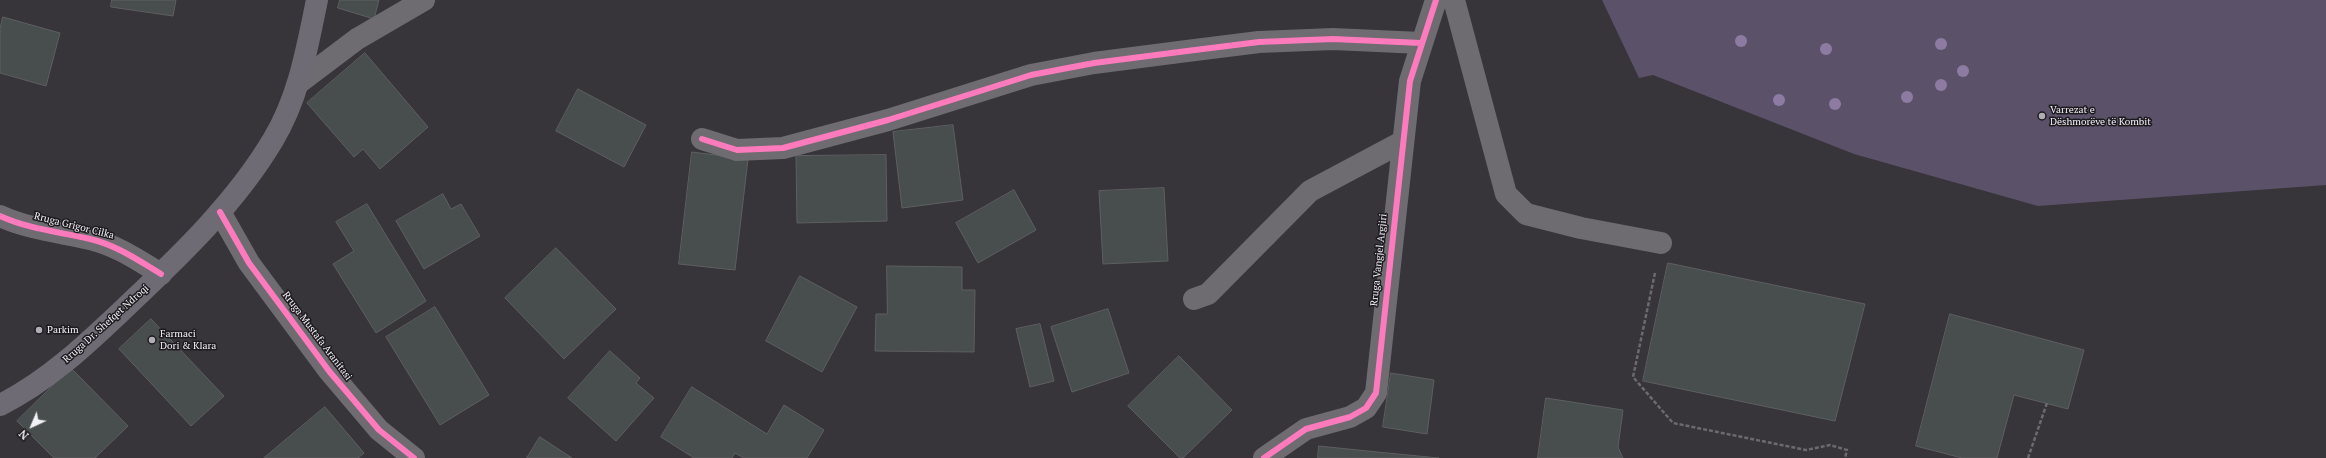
<!DOCTYPE html>
<meta charset="utf-8">
<style>
body{margin:0}
#map{position:relative;width:2326px;height:458px;overflow:hidden;background:#37343a;font-family:"PT Serif",serif}
canvas{display:block}
.north{position:absolute;left:12px;top:406px;width:40px;height:40px;-webkit-text-stroke:3px #1d1b1f;paint-order:stroke;rotate:224deg;font-size:11px;font-weight:700;line-height:16px;text-align:center;color:#f3f0f7}
.north::after{content:'';display:block;margin:auto;width:14px;height:18px;background:#f3f0f7;clip-path:polygon(50% 0,100% 100%,50% 72%,0 100%)}
</style>
<div id="map">
<canvas width="2326" height="458"></canvas>
<div class="north">N</div>
</div>
<script>
const c = document.querySelector('canvas').getContext('2d');
c.lineJoin = 'round';
function paint(path, color) {
  c.fillStyle = color;
  c.fill(path, 'evenodd');
}
function trace(path, color, width, dash) {
  c.strokeStyle = color;
  c.lineWidth = width;
  c.lineCap = dash ? 'butt' : 'round';
  c.setLineDash(dash || []);
  c.stroke(path);
}
function label(font, color, halo, rows, align = 'center') {
  c.font = font + ' "PT Serif",serif';
  c.lineWidth = 3;
  c.setLineDash([]);
  c.textBaseline = 'middle';
  c.strokeStyle = halo;
  c.fillStyle = color;
  for (const [text, x, y, turn = 0] of rows) {
    c.save();
    c.translate(x, y);
    c.rotate((+turn || 0) * Math.PI / 180);
    c.textAlign = isNaN(turn) ? turn : align;
    if (halo) c.strokeText(text, 0, 0);
    c.fillText(text, 0, 0);
    c.restore();
  }
}
paint(new Path2D(`
 M 1602,0 L 2326,0 L 2326,185 L 2038,206 L 1854,154 L 1653,75 L 1639,78 Z`), '#5b5168');
const building = new Path2D(`
 M 112,0 L 176,0 L 173,16 L 111,7 Z
 M 340,0 L 379,0 L 374,19 L 338,8 Z
 M 3,17 L 60,33 L 46,86 L 0,73 L 0,29 Z
 M 365,53 L 428,127 L 380,169 L 363,149 L 354,157 L 307,103 Z
 M 578,89 L 646,125 L 624,167 L 556,131 Z
 M 953,125 L 963,200 L 902,208 L 893,132 Z
 M 692,152 L 748,159 L 735,270 L 679,264 Z
 M 886,155 L 887,221 L 797,223 L 796,156 Z
 M 1164,188 L 1168,261 L 1103,264 L 1099,191 Z
 M 1014,190 L 1036,230 L 978,263 L 956,223 Z
 M 443,194 L 451,209 L 461,204 L 480,236 L 424,269 L 396,221 Z
 M 367,204 L 426,301 L 376,333 L 333,264 L 354,251 L 336,222 Z
 M 556,248 L 616,309 L 564,359 L 505,298 Z
 M 1668,263 L 1865,304 L 1835,421 L 1643,381 Z
 M 887,266 L 962,267 L 962,290 L 975,290 L 974,352 L 875,351 L 876,314 L 887,314 Z
 M 800,276 L 857,307 L 822,372 L 766,341 Z
 M 435,307 L 489,395 L 440,425 L 386,337 Z
 M 1108,309 L 1129,373 L 1072,392 L 1051,327 Z
 M 1950,314 L 2084,350 L 2068,409 L 2014,395 L 1997,458 L 1962,458 L 1916,446 Z
 M 151,319 L 224,396 L 191,426 L 119,349 Z
 M 1040,324 L 1054,381 L 1030,387 L 1016,329 Z
 M 610,351 L 640,378 L 636,383 L 654,398 L 616,441 L 568,398 Z
 M 1179,356 L 1232,410 L 1183,458 L 1180,458 L 1128,406 Z
 M 71,368 L 128,426 L 95,458 L 54,458 L 17,421 Z
 M 1391,373 L 1434,380 L 1427,434 L 1383,427 Z
 M 692,387 L 767,434 L 784,405 L 824,430 L 807,458 L 744,458 L 735,453 L 732,458 L 694,458 L 661,437 Z
 M 1546,398 L 1623,410 L 1618,447 L 1623,458 L 1538,458 Z
 M 325,407 L 364,453 L 358,458 L 264,458 Z
 M 540,437 L 572,458 L 527,458 Z
 M 1319,446 L 1377,452 L 1439,458 L 1318,458 Z`);
paint(building, '#484e4d');
trace(building, '#5e5f60', 1);
trace(new Path2D(`
 M 1655,273 L 1633,377 L 1673,423 L 1806,450 L 1830,445 L 1847,450 L 1845,458
 M 2028,458 L 2047,403`), '#6c6a6f', 2.5, [4, 2]);
trace(new Path2D(`
 M 1454,0 L 1506,194 L 1526,214 L 1581,228 L 1661,243
 M 300,82 L 357,39 L 424,0
 M 702,139 L 737,150 L 783,148 L 888,120 L 1031,75 L 1094,63 L 1187,51 L 1259,42 L 1333,39 L 1421,43
 M 220,212 L 249,263 L 329,371 L 379,430 L 414,458
 M 0,216 C 28,229 60,232 90,239 C 116,245 138,260 161,274
 M 1194,299 L 1208,294 L 1310,191 L 1402,142
 M 1264,458 L 1306,429 L 1350,417 L 1366,408 L 1376,393 L 1410,81 L 1436,0`), '#6e6b71', 22);
trace(new Path2D(`
 M 0,405 C 49,381 91,340 130,303 C 182,254 236,202 273,140 C 299,97 307,48 317,0`), '#6f6b74', 22);
trace(new Path2D(`
 M 702,139 L 737,150 L 783,148 L 888,120 L 1031,75 L 1094,63 L 1187,51 L 1259,42 L 1333,39 L 1421,43
 M 220,212 L 249,263 L 329,371 L 379,430 L 414,458
 M 0,216 C 28,229 60,232 90,239 C 116,245 138,260 161,274
 M 1264,458 L 1306,429 L 1350,417 L 1366,408 L 1376,393 L 1410,81 L 1436,0`), '#fd7abc', 6);
c.fillStyle = '#8d7ba2';
for (const [x, y] of [
 [1741,41],
 [1941,44],
 [1826,49],
 [1963,71],
 [1941,85],
 [1907,97],
 [1779,100],
 [1835,104]
]) {
  c.beginPath();
  c.arc(x, y, 6, 0, 2 * Math.PI);
  c.fill();
}
for (const [x, y, r, color] of [
 [2042,116,4,"#b1aeb5"],
 [39,330,4,"#b1aeb5"],
 [152,340,4,"#b1aeb5"]
]) {
  const dot = new Path2D();
  dot.arc(x, y, r, 0, 2 * Math.PI);
  c.fillStyle = color;
  c.fill(dot);
  trace(dot, '#1d1b1f', 1.5);
}
label('10px', '#f3f0f7', '#1d1b1f', [
 ["Varrezat e",2050,110],
 ["Dëshmorëve të Kombit",2050,122],
 ["Parkim",47,330],
 ["Farmaci",160,334],
 ["Dori & Klara",160,346]
], 'left');
label('10px', '#f3f0f7', '#1d1b1f', [
 ["Rruga Grigor Cilka",74,226,14],
 ["Rruga Vangjel Argjiri",1379,260,-84],
 ["Rruga Dr. Shefqet Ndroqi",106,324,-42],
 ["Rruga Mustafa Aranitasi",317,336,53]
]);
</script>
